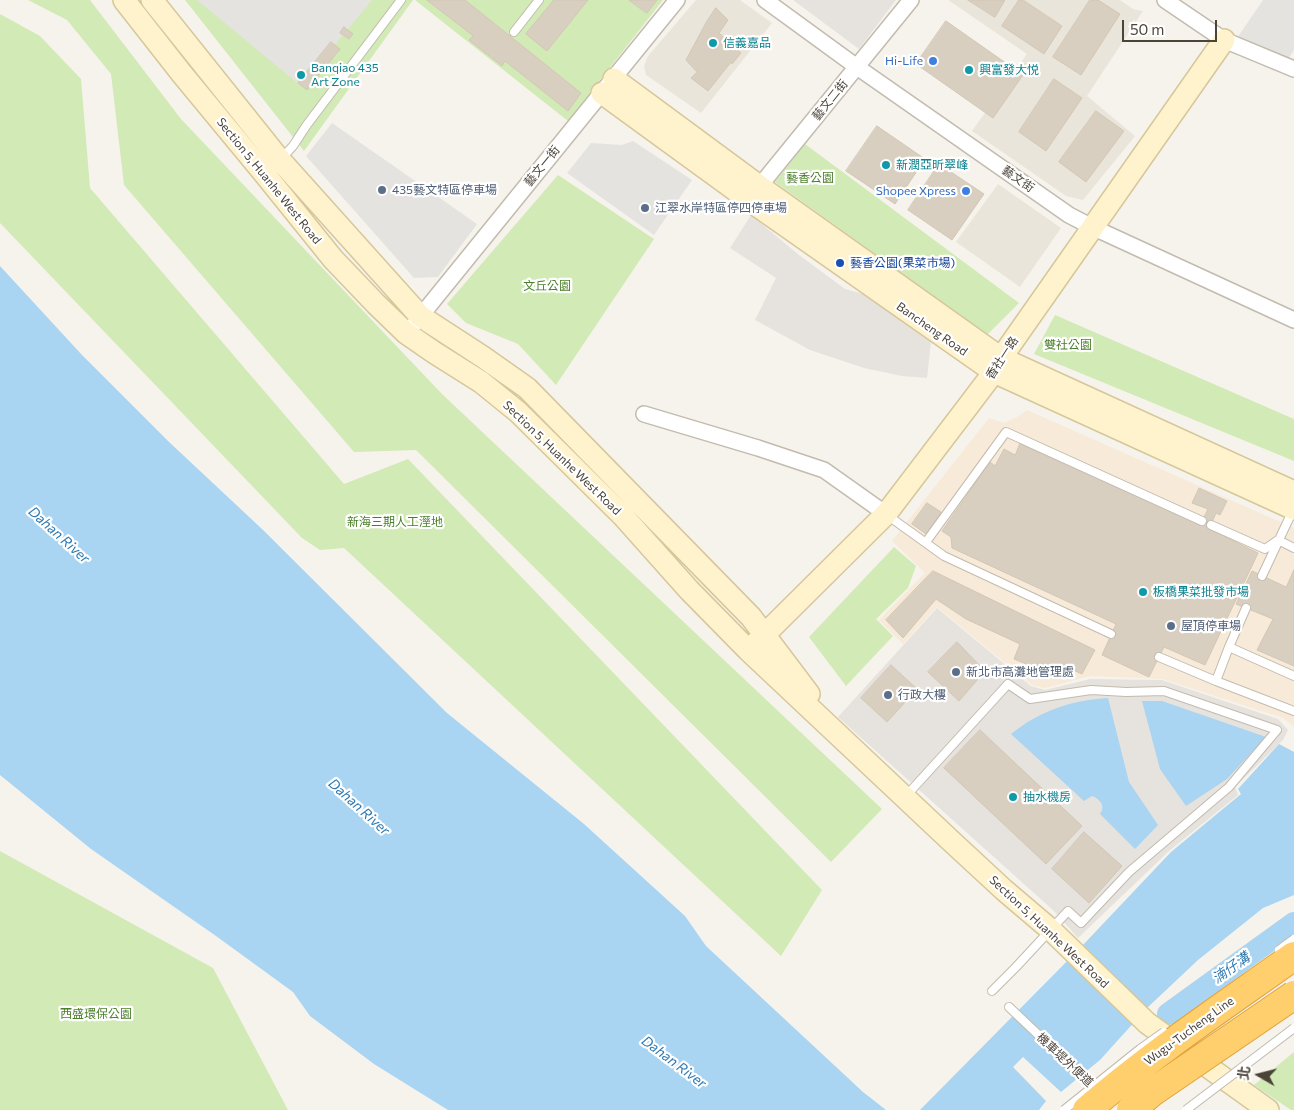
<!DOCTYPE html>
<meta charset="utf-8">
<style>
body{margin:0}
#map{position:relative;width:1294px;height:1110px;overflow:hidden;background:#f6f3ec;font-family:Commissioner,"Noto Sans TC",sans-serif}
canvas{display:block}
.north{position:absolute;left:1234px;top:1050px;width:50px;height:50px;-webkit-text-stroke:4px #fff;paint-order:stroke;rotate:278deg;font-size:14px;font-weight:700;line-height:20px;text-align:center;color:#4b4439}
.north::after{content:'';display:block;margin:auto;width:18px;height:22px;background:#4b4439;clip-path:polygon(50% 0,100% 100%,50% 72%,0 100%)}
.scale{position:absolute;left:1122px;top:20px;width:95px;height:22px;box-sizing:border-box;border:2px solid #4b4439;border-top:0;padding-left:6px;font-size:15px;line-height:18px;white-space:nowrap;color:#4b4439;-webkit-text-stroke:4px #fff;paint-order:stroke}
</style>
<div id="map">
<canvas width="1294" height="1110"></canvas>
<div class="north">北</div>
<div class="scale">50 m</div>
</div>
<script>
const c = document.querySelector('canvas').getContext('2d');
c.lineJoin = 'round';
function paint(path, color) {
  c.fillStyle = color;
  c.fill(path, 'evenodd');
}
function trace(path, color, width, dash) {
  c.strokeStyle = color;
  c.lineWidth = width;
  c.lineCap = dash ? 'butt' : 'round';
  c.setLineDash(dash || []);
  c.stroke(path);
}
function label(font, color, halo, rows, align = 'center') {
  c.font = font + ' Commissioner,"Noto Sans TC",sans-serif';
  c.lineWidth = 4.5;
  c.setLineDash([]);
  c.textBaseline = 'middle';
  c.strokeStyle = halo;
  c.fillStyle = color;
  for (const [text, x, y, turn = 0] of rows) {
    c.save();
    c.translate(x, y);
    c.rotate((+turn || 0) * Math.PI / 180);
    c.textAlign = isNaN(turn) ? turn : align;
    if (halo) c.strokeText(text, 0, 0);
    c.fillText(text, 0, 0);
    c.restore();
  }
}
paint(new Path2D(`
 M 696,0 L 740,0 L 772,23 L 701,113 L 646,75 L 644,66 L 648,56 Z
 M 948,0 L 1120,0 L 1133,9 L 1143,11 L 1087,96 L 1135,136 L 1083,200 L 1066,196 L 972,131 L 1027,54 Z
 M 998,184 L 1061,228 L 1020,287 L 956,242 Z`), '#eae5da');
paint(new Path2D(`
 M 1027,410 L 1294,528 L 1294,727 L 1283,718 L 1163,679 L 1090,676 L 1045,688 L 1032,685 L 937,607 L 903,644 L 879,620 L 925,573 L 892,541 L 989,418 L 1004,423 L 1017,417 Z`), '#f7ead8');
paint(new Path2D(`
 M 793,0 L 896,0 L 859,49 Z
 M 751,215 L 799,255 L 845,289 L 863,294 L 931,342 L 927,378 L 902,376 L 864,368 L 810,350 L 755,320 L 776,278 L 730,248 Z
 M 937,608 L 1031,686 L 1045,690 L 1090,679 L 1162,680 L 1278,719 L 1288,730 L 1283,740 L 1235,787 L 1238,795 L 1169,851 L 1078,938 L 1054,911 L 838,717 Z`), '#e6e2dd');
paint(new Path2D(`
 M 28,0 L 90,0 L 181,119 L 442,394 L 882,809 L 831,862 L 416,450 L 354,452 L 124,185 L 111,74 L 67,20 Z
 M 185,0 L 413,0 L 304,151 Z
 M 415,0 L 663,0 L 568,121 Z
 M 0,14 L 40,36 L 81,79 L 90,188 L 344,484 L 408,459 L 822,890 L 781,956 L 344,548 L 320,550 L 302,538 L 0,223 Z
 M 805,144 L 1019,303 L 987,335 L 775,182 Z
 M 558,175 L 654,239 L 556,385 L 518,344 L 466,323 L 447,304 Z
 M 1055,315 L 1294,419 L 1294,461 L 1034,354 Z
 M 894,547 L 916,566 L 908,588 L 876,619 L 893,636 L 846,686 L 809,637 Z
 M 0,851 L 213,968 L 288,1110 L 0,1110 Z
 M 1294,1052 L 1294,1110 L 1291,1110 L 1254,1085 Z`), '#d2eab5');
paint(new Path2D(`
 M 197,0 L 372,0 L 301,86 Z
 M 1263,0 L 1294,0 L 1294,50 L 1287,61 L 1237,38 Z
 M 332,123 L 477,224 L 438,277 L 414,278 L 306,156 Z
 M 633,141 L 692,180 L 654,235 L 567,173 L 591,143 L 622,145 Z`), '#e5e3e0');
paint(new Path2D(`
 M 0,266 L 82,355 L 168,441 L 262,529 L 447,713 L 584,824 L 685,916 L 706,946 L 863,1092 L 886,1110 L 448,1110 L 374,1064 L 310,1016 L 293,992 L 216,936 L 91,849 L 0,775 Z
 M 1108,698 L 1129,782 L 1158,825 L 1135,849 L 1100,814 C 1106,806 1100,799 1092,796 L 1084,801 L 1011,734 C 1018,729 1025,723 1033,719 C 1055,706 1083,699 1108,698 Z
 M 1142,701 L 1162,701 L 1266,737 L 1227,779 L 1186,806 L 1160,769 Z
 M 1279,744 L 1294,752 L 1294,895 L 1263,908 L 1198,960 L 1147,1008 L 1100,1060 L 1061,1092 L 1023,1057 L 1013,1067 L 1046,1101 L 1039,1110 L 920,1110 L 1082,946 L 1171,852 L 1241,794 L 1238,789 Z`), '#a9d4f2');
trace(new Path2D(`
 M 1168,1014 L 1294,923`), '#a9d4f2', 22);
const building = new Path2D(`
 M 427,0 L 465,0 L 581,93 L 568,111 L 505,61 L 502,66 L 469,40 L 473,36 Z
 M 554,0 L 588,0 L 547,51 L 526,34 Z
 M 629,0 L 657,0 L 647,13 Z
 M 968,0 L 1005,0 L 995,17 Z
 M 1019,0 L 1023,0 L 1062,26 L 1044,54 L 1002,26 Z
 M 1090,0 L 1098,0 L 1120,14 L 1081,75 L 1053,57 Z
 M 716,8 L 728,20 L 719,33 L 741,53 L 732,64 L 731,62 L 708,91 L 691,78 L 697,72 L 686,60 L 707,21 Z
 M 946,21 L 1023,75 L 993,118 L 916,64 Z
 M 344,27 L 353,34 L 349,39 L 340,33 Z
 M 331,42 L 340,49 L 307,90 L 298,83 Z
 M 1054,79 L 1082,98 L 1046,151 L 1019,132 Z
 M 1096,111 L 1124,131 L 1086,182 L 1059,162 Z
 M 877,126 L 925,159 L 895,204 L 846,171 Z
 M 939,164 L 984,194 L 952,240 L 908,210 Z
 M 1020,444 L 1200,525 L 1208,509 L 1192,503 L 1199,488 L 1227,501 L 1220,515 L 1216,513 L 1209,529 L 1258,553 L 1205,665 L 1164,647 L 1149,677 L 1102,655 L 1116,624 L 952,548 L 951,537 L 942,531 L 990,462 L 995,466 L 1004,449 L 1015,455 Z
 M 927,503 L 941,512 L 926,534 L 912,524 Z
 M 1294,570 L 1294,666 L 1257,650 L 1273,619 L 1236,604 L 1252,571 L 1286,587 Z
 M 933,571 L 1095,650 L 1082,674 L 1062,665 L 1057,677 L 1014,659 L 1020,644 L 966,619 L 936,599 L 903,638 L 886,620 Z
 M 957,642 L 985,671 L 959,701 L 928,672 Z
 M 891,665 L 917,689 L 887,722 L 861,698 Z
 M 980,730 L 1082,826 L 1046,864 L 944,768 Z
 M 1084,832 L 1122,866 L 1089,903 L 1052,869 Z`);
paint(building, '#d8cfc1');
trace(building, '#d3c7b4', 1);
const lane = new Path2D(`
 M 514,32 L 539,0
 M 280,160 L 293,146 L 306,126 L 401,0
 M 887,515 L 944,556 L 1111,634
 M 1211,525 L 1265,549 L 1278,540 L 1294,548
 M 926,542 L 1006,432 L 1202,521
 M 1262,576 L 1293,510
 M 1229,647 L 1294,676
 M 1159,657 L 1216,681 L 1229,647 L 1246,608
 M 1216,681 L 1294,711
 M 906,796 L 1008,684 L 1030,699 L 1091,690 L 1126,692 L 1164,691 L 1277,730 L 1229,787 L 1129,872 L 1081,923 L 1068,911 L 1016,967 L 992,991
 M 1009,1007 L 1086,1080 L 1097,1089`);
const street = new Path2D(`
 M 765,0 L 857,67 L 1069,215 L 1092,227 L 1294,320
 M 1165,0 L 1224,40 L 1294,69
 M 754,193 L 911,0
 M 415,323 L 677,0
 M 644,414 L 758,448 L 824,470 L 886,514`);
const secondary = new Path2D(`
 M 124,0 L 182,74 L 263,172 L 333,259 L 376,304 L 406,333 L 435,353 L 481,382 L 518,412 L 623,516 L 689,590 L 748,650 L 950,840 L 1004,890 L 1051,930 L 1147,1023 L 1268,1110
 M 152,0 L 280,160 L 420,316 L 483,357 L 527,388 L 751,617 L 809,694
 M 614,79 L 759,186 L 1001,358 L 1294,492
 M 602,93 L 749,200 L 994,372 L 1294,509
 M 754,645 L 886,514 L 994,372 L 1001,358 L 1224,40`);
trace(lane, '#c2bbae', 10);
trace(street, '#c2bbae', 18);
trace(secondary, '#d6c79b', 24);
trace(lane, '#fff', 8);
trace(street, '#fff', 15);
trace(secondary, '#fff3cd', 21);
const laneBridge = new Path2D(`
 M 1279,950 L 1294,939
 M 1064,1110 L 1140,1049 L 1164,1032
 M 1186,1110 L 1294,1028`);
const highwayBridge = new Path2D(`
 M 1087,1110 C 1152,1054 1224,1006 1294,956
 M 1131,1110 L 1151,1093 L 1294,995`);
trace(laneBridge, '#c2bbae', 10, []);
trace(highwayBridge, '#e0a43c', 30, []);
trace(laneBridge, '#fff', 8);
trace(highwayBridge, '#ffcf6e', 28);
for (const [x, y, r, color] of [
 [713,43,5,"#0f9aa8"],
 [933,61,5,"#3f7fe0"],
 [969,70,5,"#0f9aa8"],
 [301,75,5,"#0f9aa8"],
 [886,165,5,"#0f9aa8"],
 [382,190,5,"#5c6f8a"],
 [966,191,5,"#3f7fe0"],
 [645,208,5,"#5c6f8a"],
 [840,263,5,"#1a4fb4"],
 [1143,592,5,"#0f9aa8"],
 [1171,626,5,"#5c6f8a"],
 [956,672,5,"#5c6f8a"],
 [888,695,5,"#5c6f8a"],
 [1013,797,5,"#0f9aa8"]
]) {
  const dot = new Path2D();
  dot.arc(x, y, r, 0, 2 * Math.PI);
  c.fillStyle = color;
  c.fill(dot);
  trace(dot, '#fff', 2);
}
label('12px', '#0d838f', '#fff', [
 ["信義嘉品",723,43],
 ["Banqiao 435",311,68],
 ["Art Zone",311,82],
 ["興富發大悦",979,70],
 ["新潤亞昕翠峰",896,165],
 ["板橋果菜批發市場",1153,592],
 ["抽水機房",1023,797]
], 'left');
label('12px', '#366cbe', '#fff', [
 ["Hi-Life",923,61],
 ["Shopee Xpress",956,191]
], 'right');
label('12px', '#4b4439', '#fff', [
 ["藝文二街",830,100,-51],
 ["藝文一街",542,166,-51],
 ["藝文街",1018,179,35],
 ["Section 5, Huanhe West Road",269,181,51],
 ["Bancheng Road",932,329,35],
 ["香社一路",1002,358,-57],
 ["Section 5, Huanhe West Road",562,458,44],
 ["Section 5, Huanhe West Road",1049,932,43],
 ["Wugu-Tucheng Line",1189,1031,-36],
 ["機車堤外便道",1065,1060,43]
]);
label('12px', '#4a7f2a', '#fff', [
 ["藝香公園",810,178],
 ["文丘公園",547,286],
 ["雙社公園",1068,345],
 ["新海三期人工溼地",395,522],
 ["西盛環保公園",96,1014]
]);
label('12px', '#4e5e75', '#fff', [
 ["435藝文特區停車場",392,190],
 ["江翠水岸特區停四停車場",655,208],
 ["屋頂停車場",1181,626],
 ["新北市高灘地管理處",966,672],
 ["行政大樓",898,695]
], 'left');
label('12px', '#164399', '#fff', [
 ["藝香公園(果菜市場)",850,263]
], 'left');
label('italic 14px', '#2e7ab2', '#fff', [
 ["Dahan River",59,535,42],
 ["Dahan River",359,807,42],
 ["湳仔溝",1231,968,-36],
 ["Dahan River",674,1062,37]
]);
</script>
